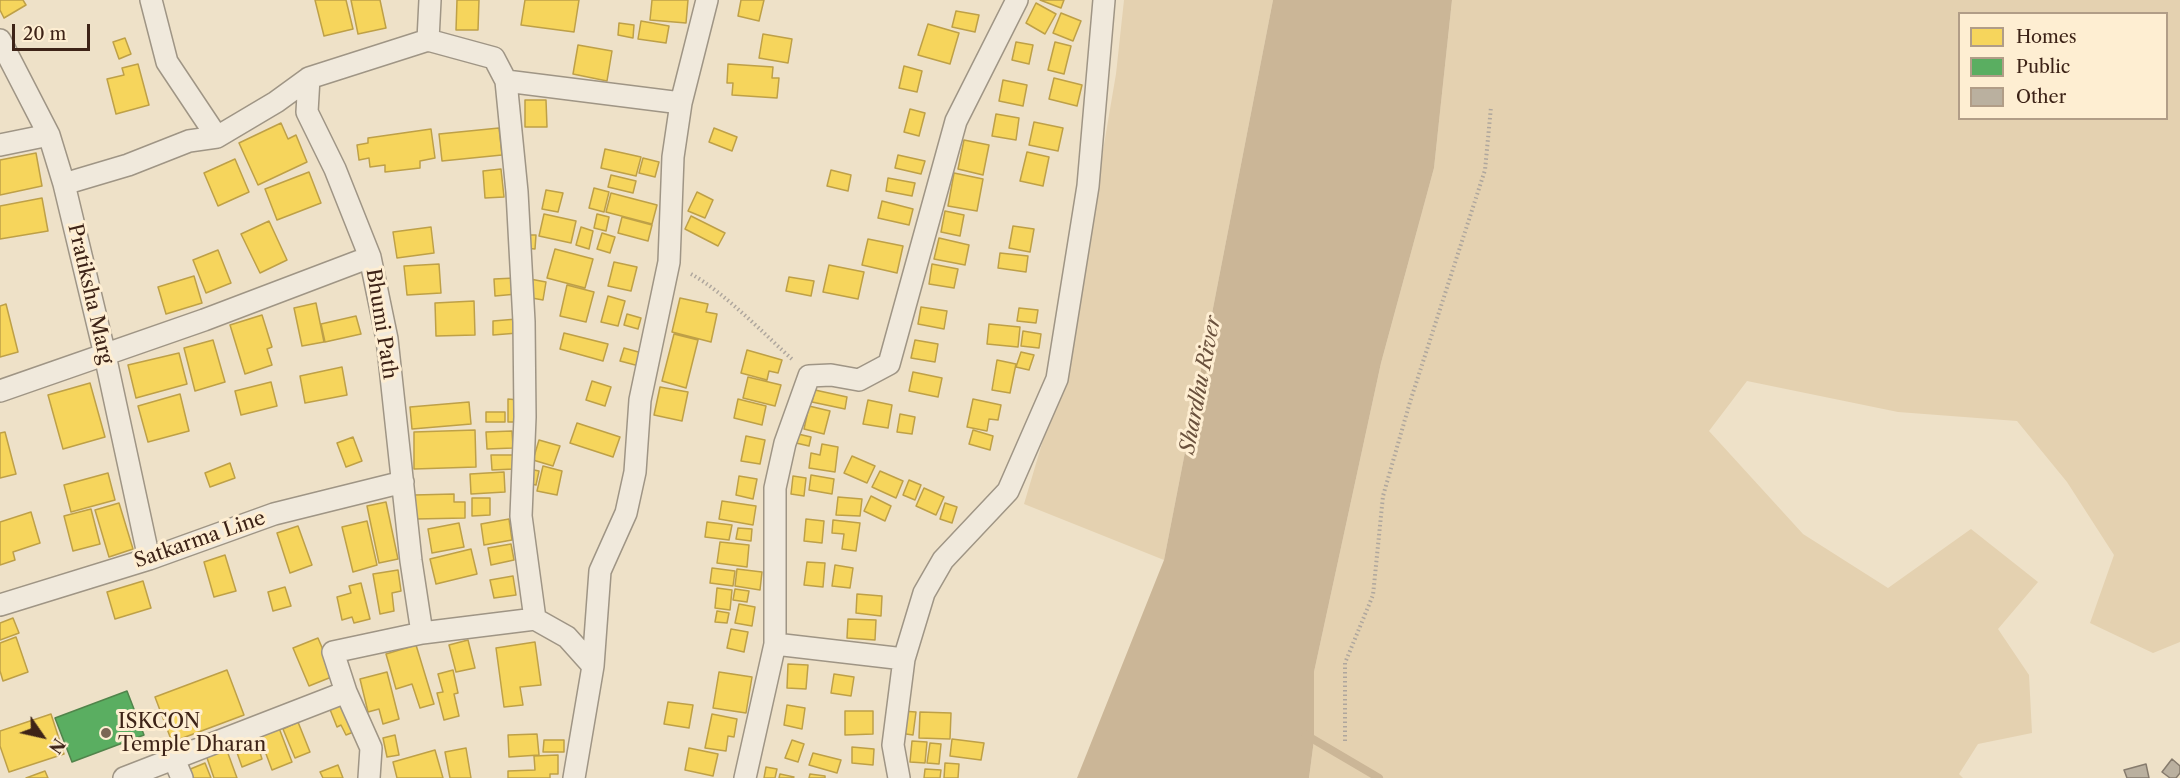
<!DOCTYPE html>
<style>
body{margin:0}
#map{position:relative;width:2180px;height:778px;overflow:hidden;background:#eee1c8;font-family:"Libre Caslon Text",serif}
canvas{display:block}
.legend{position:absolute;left:1958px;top:12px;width:210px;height:108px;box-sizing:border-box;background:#feeed2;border:2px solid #b19d87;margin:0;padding:8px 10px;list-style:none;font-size:18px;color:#3d2317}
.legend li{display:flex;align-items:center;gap:12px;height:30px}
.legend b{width:30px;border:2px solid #b19d87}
.north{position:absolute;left:12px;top:706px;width:60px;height:60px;-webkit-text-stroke:4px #feeed2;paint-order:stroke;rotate:124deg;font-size:16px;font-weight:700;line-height:24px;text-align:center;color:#3d2317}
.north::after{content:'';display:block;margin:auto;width:21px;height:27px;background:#3d2317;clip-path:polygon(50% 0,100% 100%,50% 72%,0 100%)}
.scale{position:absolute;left:12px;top:24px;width:78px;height:27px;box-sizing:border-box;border:3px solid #3d2317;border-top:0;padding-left:8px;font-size:18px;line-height:21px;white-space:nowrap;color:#3d2317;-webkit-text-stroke:4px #feeed2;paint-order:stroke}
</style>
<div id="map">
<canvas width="2180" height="778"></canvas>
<ul class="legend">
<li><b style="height:16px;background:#f6d55c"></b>Homes</li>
<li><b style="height:16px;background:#5aae61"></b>Public</li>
<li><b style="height:16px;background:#bab09f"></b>Other</li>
</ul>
<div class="north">N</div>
<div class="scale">20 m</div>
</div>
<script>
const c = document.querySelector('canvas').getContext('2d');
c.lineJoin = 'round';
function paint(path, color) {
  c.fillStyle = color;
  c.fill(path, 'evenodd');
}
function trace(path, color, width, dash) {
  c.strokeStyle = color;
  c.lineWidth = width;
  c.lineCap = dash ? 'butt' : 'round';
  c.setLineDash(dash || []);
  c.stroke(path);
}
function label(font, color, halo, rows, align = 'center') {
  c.font = font + ' "Libre Caslon Text",serif';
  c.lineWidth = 6;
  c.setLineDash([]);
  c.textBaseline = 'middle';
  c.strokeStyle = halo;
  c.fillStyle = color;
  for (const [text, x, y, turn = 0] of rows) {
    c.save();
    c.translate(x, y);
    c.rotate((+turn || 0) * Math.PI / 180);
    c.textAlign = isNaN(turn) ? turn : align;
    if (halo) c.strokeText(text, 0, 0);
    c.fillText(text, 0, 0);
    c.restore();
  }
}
paint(new Path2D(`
 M 1124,0 L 1273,0 L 1164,560 L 1024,504 L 1068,356 L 1116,74 Z
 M 1452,0 L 2180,0 L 2180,642 L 2153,653 L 2090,623 L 2114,555 L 2067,482 L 2017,421 L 1898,412 L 1747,381 L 1709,431 L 1803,534 L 1888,588 L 1971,529 L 2038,582 L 1998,629 L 2029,675 L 2032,733 L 1978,744 L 1959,774 L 1963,778 L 1309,778 L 1314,740 L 1314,672 L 1381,363 L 1434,168 ZM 1960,14 L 2166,14 L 2166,118 L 1960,118 Z`), '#e4d1b0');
paint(new Path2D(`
 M 1273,0 L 1452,0 L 1434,168 L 1381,363 L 1314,672 L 1314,740 L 1309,778 L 1077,778 L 1164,560 Z`), '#cbb697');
const homes = new Path2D(`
 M 0,0 L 23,0 L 26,5 L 4,18 L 0,10 Z
 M 315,0 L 346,0 L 353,29 L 324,36 Z
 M 351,0 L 380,0 L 386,28 L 358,34 Z
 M 457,0 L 479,0 L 478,30 L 456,30 Z
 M 525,0 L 579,0 L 574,32 L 521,25 Z
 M 652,0 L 688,0 L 686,23 L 650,20 Z
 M 741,0 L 764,0 L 759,21 L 738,16 Z
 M 1040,0 L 1064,0 L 1061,8 Z
 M 1036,3 L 1056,14 L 1045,34 L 1026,23 Z
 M 956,11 L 979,15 L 975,32 L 952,27 Z
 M 1061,13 L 1081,21 L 1073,41 L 1053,33 Z
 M 641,21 L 669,26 L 666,43 L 638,39 Z
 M 619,23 L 634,25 L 633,38 L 618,35 Z
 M 928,24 L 959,33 L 950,64 L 918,55 Z
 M 763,34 L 792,39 L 788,63 L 759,58 Z
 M 125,38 L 131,54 L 119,59 L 113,42 Z
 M 1016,42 L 1033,45 L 1029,64 L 1012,60 Z
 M 1055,42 L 1071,46 L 1064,74 L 1048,70 Z
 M 578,45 L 612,51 L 607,81 L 573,74 Z
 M 138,64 L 149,105 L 116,114 L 107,79 L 124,75 L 122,68 Z
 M 728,64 L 773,67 L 772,78 L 779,78 L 777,98 L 732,95 L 733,83 L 727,83 Z
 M 904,66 L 922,71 L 917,92 L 899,88 Z
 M 1054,78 L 1082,85 L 1077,106 L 1049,99 Z
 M 1003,80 L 1027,85 L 1023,106 L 999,101 Z
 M 525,100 L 546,100 L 547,127 L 525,127 Z
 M 910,109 L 925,113 L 919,136 L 904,132 Z
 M 996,114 L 1019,118 L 1016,140 L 992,136 Z
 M 1034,122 L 1063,128 L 1058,151 L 1029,145 Z
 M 281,123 L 288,139 L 296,135 L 307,162 L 258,185 L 239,143 Z
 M 499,128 L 502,155 L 442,161 L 439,134 Z
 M 714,128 L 737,137 L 732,151 L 709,142 Z
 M 431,129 L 435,158 L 420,161 L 420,168 L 385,172 L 385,165 L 370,167 L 369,158 L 359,160 L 357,145 L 368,143 L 368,138 Z
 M 964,140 L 989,145 L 983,175 L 958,169 Z
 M 605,149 L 641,157 L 636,176 L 601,168 Z
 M 1027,152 L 1049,157 L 1043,186 L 1020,181 Z
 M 36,153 L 42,186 L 0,195 L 0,160 Z
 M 898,155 L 925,161 L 921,174 L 895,168 Z
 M 643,158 L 659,162 L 655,177 L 639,173 Z
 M 235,159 L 249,192 L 218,206 L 204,173 Z
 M 501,169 L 504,197 L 485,198 L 483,171 Z
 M 831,170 L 851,175 L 848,191 L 827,186 Z
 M 309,172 L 321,203 L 277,220 L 265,189 Z
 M 954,173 L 983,179 L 977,211 L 948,206 Z
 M 611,175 L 636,181 L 633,193 L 608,187 Z
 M 888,178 L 915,183 L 912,196 L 886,191 Z
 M 594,188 L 609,192 L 604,212 L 589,208 Z
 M 546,190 L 563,193 L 558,212 L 542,209 Z
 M 697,192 L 713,200 L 705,218 L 688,211 Z
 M 611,193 L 657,205 L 652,224 L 606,212 Z
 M 42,198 L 48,231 L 0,239 L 0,206 Z
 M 882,201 L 913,209 L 909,225 L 878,218 Z
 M 945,211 L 964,215 L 960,236 L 941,232 Z
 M 544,214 L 576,221 L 571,243 L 539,236 Z
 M 597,214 L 609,217 L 606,231 L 594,228 Z
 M 691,216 L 725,233 L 718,246 L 685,229 Z
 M 622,217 L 652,225 L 648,241 L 618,233 Z
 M 269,221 L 287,260 L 260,273 L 241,234 Z
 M 1013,226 L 1034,229 L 1030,252 L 1009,248 Z
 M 431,227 L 434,253 L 397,258 L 393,232 Z
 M 581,227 L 593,231 L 589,249 L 576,245 Z
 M 602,233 L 615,237 L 610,253 L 597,249 Z
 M 525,235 L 536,235 L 535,249 L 524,248 Z
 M 939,238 L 969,245 L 965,265 L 934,259 Z
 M 868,239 L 903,246 L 897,273 L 862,265 Z
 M 555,249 L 593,259 L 585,288 L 547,278 Z
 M 218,250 L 231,283 L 206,293 L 193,260 Z
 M 1000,253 L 1028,256 L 1026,272 L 998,268 Z
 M 614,262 L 637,267 L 631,291 L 608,286 Z
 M 439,264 L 441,293 L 407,295 L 404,266 Z
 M 932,264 L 958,269 L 954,288 L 929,284 Z
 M 829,265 L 864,272 L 858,299 L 823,292 Z
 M 194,276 L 202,303 L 166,314 L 158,287 Z
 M 789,277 L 814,281 L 811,296 L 786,291 Z
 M 515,278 L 517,294 L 495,296 L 494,279 Z
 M 530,279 L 546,282 L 543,300 L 526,297 Z
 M 567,285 L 594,292 L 586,322 L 560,316 Z
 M 608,296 L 625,301 L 618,326 L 601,322 Z
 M 680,298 L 708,304 L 706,312 L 717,314 L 711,342 L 672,332 Z
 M 474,301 L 475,335 L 436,336 L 435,303 Z
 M 316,303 L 324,342 L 302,346 L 294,308 Z
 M 6,304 L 18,352 L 0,357 L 0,306 Z
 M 921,307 L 947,311 L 944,329 L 918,324 Z
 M 1019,308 L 1038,310 L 1036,323 L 1017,321 Z
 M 627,314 L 641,318 L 638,329 L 624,325 Z
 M 262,315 L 272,347 L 267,349 L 272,365 L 245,374 L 230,325 Z
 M 356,316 L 361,334 L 325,342 L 321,324 Z
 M 517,319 L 518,333 L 493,335 L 493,321 Z
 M 989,324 L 1020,327 L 1018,347 L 987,344 Z
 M 1023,331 L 1041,334 L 1039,348 L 1021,346 Z
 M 564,333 L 608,344 L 603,361 L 560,349 Z
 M 674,334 L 698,340 L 686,388 L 662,381 Z
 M 213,340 L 225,382 L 195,391 L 184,348 Z
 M 915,340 L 938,344 L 935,362 L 911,358 Z
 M 624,348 L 642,353 L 639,366 L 620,361 Z
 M 747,350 L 782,360 L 778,373 L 769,371 L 767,380 L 741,373 Z
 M 1021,352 L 1034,355 L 1029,370 L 1016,367 Z
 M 179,353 L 187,384 L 136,398 L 128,365 Z
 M 997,360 L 1016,364 L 1010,393 L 992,390 Z
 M 342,367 L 347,395 L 305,403 L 300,376 Z
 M 913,372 L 942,378 L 938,397 L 909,391 Z
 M 748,377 L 781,385 L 775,406 L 743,398 Z
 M 592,381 L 611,387 L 605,406 L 586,400 Z
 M 271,382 L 277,406 L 241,415 L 235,391 Z
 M 90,383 L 105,437 L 63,449 L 48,395 Z
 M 660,387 L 688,392 L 682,421 L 654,415 Z
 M 815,390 L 847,397 L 845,409 L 812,402 Z
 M 180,394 L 189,431 L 148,442 L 138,406 Z
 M 508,399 L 519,400 L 519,422 L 508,422 Z
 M 738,399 L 766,406 L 762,425 L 734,418 Z
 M 973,399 L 1001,405 L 998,420 L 989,419 L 987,431 L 967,427 Z
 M 868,400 L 892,405 L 888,428 L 863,424 Z
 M 469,402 L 471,424 L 412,429 L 410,407 Z
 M 809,406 L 830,411 L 824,434 L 804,429 Z
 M 486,412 L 505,412 L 505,422 L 486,422 Z
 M 900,414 L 915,417 L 912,434 L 897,432 Z
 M 577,423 L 620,437 L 613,457 L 570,443 Z
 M 475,430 L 476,467 L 414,469 L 414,432 Z
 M 973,430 L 993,436 L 990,450 L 969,444 Z
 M 512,431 L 513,448 L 487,449 L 486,432 Z
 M 5,432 L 16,474 L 0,478 L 0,433 Z
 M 798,434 L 811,437 L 809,446 L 796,443 Z
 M 746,436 L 765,440 L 760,464 L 741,461 Z
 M 353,437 L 362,461 L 346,467 L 337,443 Z
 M 539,440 L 560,446 L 553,466 L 533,460 Z
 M 822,444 L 838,447 L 835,472 L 809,468 L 811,453 L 820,455 Z
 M 491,455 L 513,455 L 514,469 L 492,470 Z
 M 852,456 L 875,466 L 867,483 L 844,473 Z
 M 230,463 L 235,478 L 210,487 L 205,473 Z
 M 543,466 L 562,471 L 557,495 L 537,491 Z
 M 529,469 L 539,471 L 536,485 L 526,483 Z
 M 880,471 L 903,481 L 896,498 L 872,487 Z
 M 504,472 L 505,492 L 471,494 L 470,474 Z
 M 108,473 L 115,500 L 71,512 L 64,485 Z
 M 811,475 L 834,479 L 832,494 L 809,490 Z
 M 739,476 L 757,479 L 753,499 L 736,495 Z
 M 793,476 L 806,478 L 804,496 L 791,494 Z
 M 909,480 L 921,485 L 915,500 L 903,495 Z
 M 924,488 L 944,497 L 936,515 L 916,506 Z
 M 454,494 L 454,502 L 465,502 L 465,518 L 415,519 L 414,495 Z
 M 871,496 L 891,506 L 885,521 L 864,511 Z
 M 838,497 L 862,499 L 860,516 L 836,515 Z
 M 472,498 L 490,498 L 490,515 L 472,516 Z
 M 722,501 L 756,506 L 753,525 L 719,519 Z
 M 386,502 L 398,559 L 379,563 L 367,506 Z
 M 119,503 L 133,549 L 109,557 L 95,510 Z
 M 945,503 L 957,507 L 952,523 L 940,519 Z
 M 91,509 L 100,544 L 73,551 L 64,516 Z
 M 31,512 L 40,543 L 13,552 L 15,560 L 0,565 L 0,522 Z
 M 509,519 L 512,540 L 484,545 L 481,524 Z
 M 806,519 L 824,521 L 822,543 L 804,541 Z
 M 833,520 L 860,523 L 856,551 L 842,549 L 844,534 L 832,533 Z
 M 367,521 L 377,565 L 353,572 L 342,527 Z
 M 707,522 L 732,525 L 729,540 L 705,537 Z
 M 459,523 L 464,547 L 432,553 L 428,529 Z
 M 298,526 L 312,565 L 290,573 L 277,533 Z
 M 738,528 L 752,529 L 751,541 L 736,539 Z
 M 720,542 L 749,545 L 747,567 L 717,563 Z
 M 511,544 L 514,560 L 491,565 L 488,548 Z
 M 471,549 L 477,574 L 436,584 L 430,559 Z
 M 225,555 L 236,591 L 214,597 L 204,562 Z
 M 807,562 L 825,563 L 823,587 L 804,585 Z
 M 835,565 L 853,568 L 850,588 L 832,586 Z
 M 712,568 L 735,571 L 733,586 L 710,583 Z
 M 737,569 L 762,572 L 760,590 L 735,586 Z
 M 398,570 L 401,591 L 392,593 L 394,611 L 380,614 L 373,574 Z
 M 513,576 L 516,595 L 494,598 L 490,580 Z
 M 143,581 L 151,608 L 115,619 L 107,592 Z
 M 361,583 L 370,619 L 354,623 L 352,617 L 342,620 L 337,597 L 351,593 L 349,586 Z
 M 285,587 L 291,606 L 273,611 L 268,592 Z
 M 717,588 L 732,590 L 730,610 L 715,608 Z
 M 735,589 L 749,591 L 747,602 L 733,600 Z
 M 857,594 L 882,596 L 881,616 L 856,613 Z
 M 739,604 L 755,607 L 752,626 L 735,623 Z
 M 717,611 L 729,613 L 727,623 L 715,622 Z
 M 13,618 L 19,633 L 0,640 L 0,623 Z
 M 848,619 L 876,620 L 875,640 L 847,638 Z
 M 731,629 L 748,632 L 744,652 L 727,648 Z
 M 16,637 L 28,672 L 3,681 L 0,671 L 0,643 Z
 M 318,638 L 334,676 L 309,686 L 293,648 Z
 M 468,640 L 475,668 L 456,672 L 449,645 Z
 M 535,642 L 541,685 L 520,687 L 523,705 L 504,707 L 496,648 Z
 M 416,645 L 434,704 L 420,708 L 412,684 L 396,689 L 386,654 Z
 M 788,664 L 808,665 L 806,689 L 787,688 Z
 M 227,670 L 244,715 L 172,742 L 155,697 Z
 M 453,670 L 458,693 L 454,694 L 459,716 L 444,720 L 437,693 L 443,692 L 438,674 Z
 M 387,672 L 399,719 L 383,724 L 379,709 L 368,712 L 360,679 Z
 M 719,672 L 752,677 L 746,713 L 713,708 Z
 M 834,674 L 854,677 L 851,696 L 831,693 Z
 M 344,701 L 356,731 L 346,735 L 341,725 L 337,727 L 329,707 Z
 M 668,702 L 693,705 L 689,728 L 664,724 Z
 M 787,705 L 805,708 L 802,729 L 784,725 Z
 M 845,711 L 873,711 L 873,734 L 845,735 Z
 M 902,711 L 916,712 L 913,735 L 899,733 Z
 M 920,712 L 951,713 L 950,739 L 919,738 Z
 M 51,714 L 64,754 L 9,772 L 0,746 L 0,731 Z
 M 712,714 L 737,719 L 734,737 L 728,736 L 726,751 L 705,748 Z
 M 298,722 L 310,752 L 295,758 L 283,729 Z
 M 279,728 L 292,762 L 272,770 L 259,735 Z
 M 537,734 L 539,755 L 509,757 L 508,735 Z
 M 395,735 L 399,755 L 387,757 L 383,738 Z
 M 255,737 L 262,759 L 242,767 L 234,744 Z
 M 952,739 L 984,743 L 981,760 L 950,756 Z
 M 544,740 L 564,740 L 564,752 L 543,752 Z
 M 792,740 L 804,744 L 798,762 L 785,758 Z
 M 912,741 L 927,742 L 925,763 L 910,762 Z
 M 930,743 L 941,744 L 939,764 L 927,763 Z
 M 852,747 L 874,749 L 873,765 L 852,763 Z
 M 226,748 L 237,778 L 214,778 L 206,755 Z
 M 466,748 L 471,778 L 450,778 L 445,752 Z
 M 689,748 L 718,754 L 713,776 L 685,770 Z
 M 435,750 L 443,778 L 397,778 L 393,762 Z
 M 813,753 L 841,760 L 837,773 L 809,765 Z
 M 558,755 L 558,774 L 550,774 L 550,778 L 508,778 L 508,771 L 535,770 L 534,756 Z
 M 205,763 L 211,778 L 191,778 L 188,770 Z
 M 945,763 L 959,764 L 958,778 L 944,778 Z
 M 338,765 L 343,778 L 323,778 L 320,772 Z
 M 766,767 L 777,769 L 775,778 L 764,778 Z
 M 925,769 L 941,770 L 940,778 L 924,778 Z
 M 45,771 L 48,778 L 26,778 Z
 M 780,774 L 794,777 L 793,778 L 779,778 Z
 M 810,774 L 825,776 L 825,778 L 809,778 Z`);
paint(homes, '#f6d55c');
trace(homes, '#bea047', 1.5);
const public = new Path2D(`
 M 127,691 L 144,735 L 72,762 L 55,718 Z`);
paint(public, '#5aae61');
trace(public, '#51844b', 1.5);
trace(new Path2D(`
 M 1306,735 L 1379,778`), '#cbb697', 8);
const building = new Path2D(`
 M 2172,759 L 2180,766 L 2180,773 L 2176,778 L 2170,778 L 2162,772 Z
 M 2146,764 L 2149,778 L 2127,778 L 2124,770 Z`);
paint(building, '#bab09f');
trace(building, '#867b6d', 1.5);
const minor = new Path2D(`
 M 151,0 L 167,62 L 217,137
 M 430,0 L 428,40 L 309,78 L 307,112 L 335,169 L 370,257 L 387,339 L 411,561 L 422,633 L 535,619
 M 0,40 L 49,135 L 64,184 L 105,355 L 149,559
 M 428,40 L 494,58 L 506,81 L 681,103 L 707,0
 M 506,81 L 517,192 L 524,322 L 525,417 L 521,516 L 535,619 L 567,637 L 593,666
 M 0,145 L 49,135
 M 64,184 L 128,165 L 189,141 L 217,137 L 276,102 L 309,78
 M 0,391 L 204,320 L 370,257
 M 0,605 L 149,559 L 274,514 L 403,482
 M 775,644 L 904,659
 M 346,692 L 333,652 L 422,633
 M 174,759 L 182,778
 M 124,778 L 346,692 L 371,748 L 369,778
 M 574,778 L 593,666 L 600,571 L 626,513 L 635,472 L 640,400 L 669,262 L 673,157 L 681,103
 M 745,778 L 775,644 L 775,488 L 785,443 L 809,376 L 831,375 L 859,380 L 889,364 L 956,121 L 1017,0
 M 899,778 L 893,745 L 904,659 L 924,593 L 943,560 L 1008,491 L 1057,379 L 1088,186 L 1104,0`);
trace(minor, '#9f9585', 24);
trace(new Path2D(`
 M 691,274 C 724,292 764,334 793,360
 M 1345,741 L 1345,663 L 1373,595 L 1383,496 L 1410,402 L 1485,170 L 1491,107`), '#aea69d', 4, [1.5, 3]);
trace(minor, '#f0e9dc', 21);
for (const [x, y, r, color] of [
 [106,733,6,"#7b6655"]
]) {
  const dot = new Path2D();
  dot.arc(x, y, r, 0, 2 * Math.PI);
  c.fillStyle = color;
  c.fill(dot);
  trace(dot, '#feeed2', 2);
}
label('20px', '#3d2317', '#feeed2', [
 ["Pratiksha Marg",90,294,77],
 ["Bhumi Path",381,324,81],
 ["Satkarma Line",200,540,-19]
]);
label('20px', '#3d2317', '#feeed2', [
 ["ISKCON",118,722],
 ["Temple Dharan",118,745]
], 'left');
label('italic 21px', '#69503c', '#feeed2', [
 ["Shardhu River",1201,385,-79]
]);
</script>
